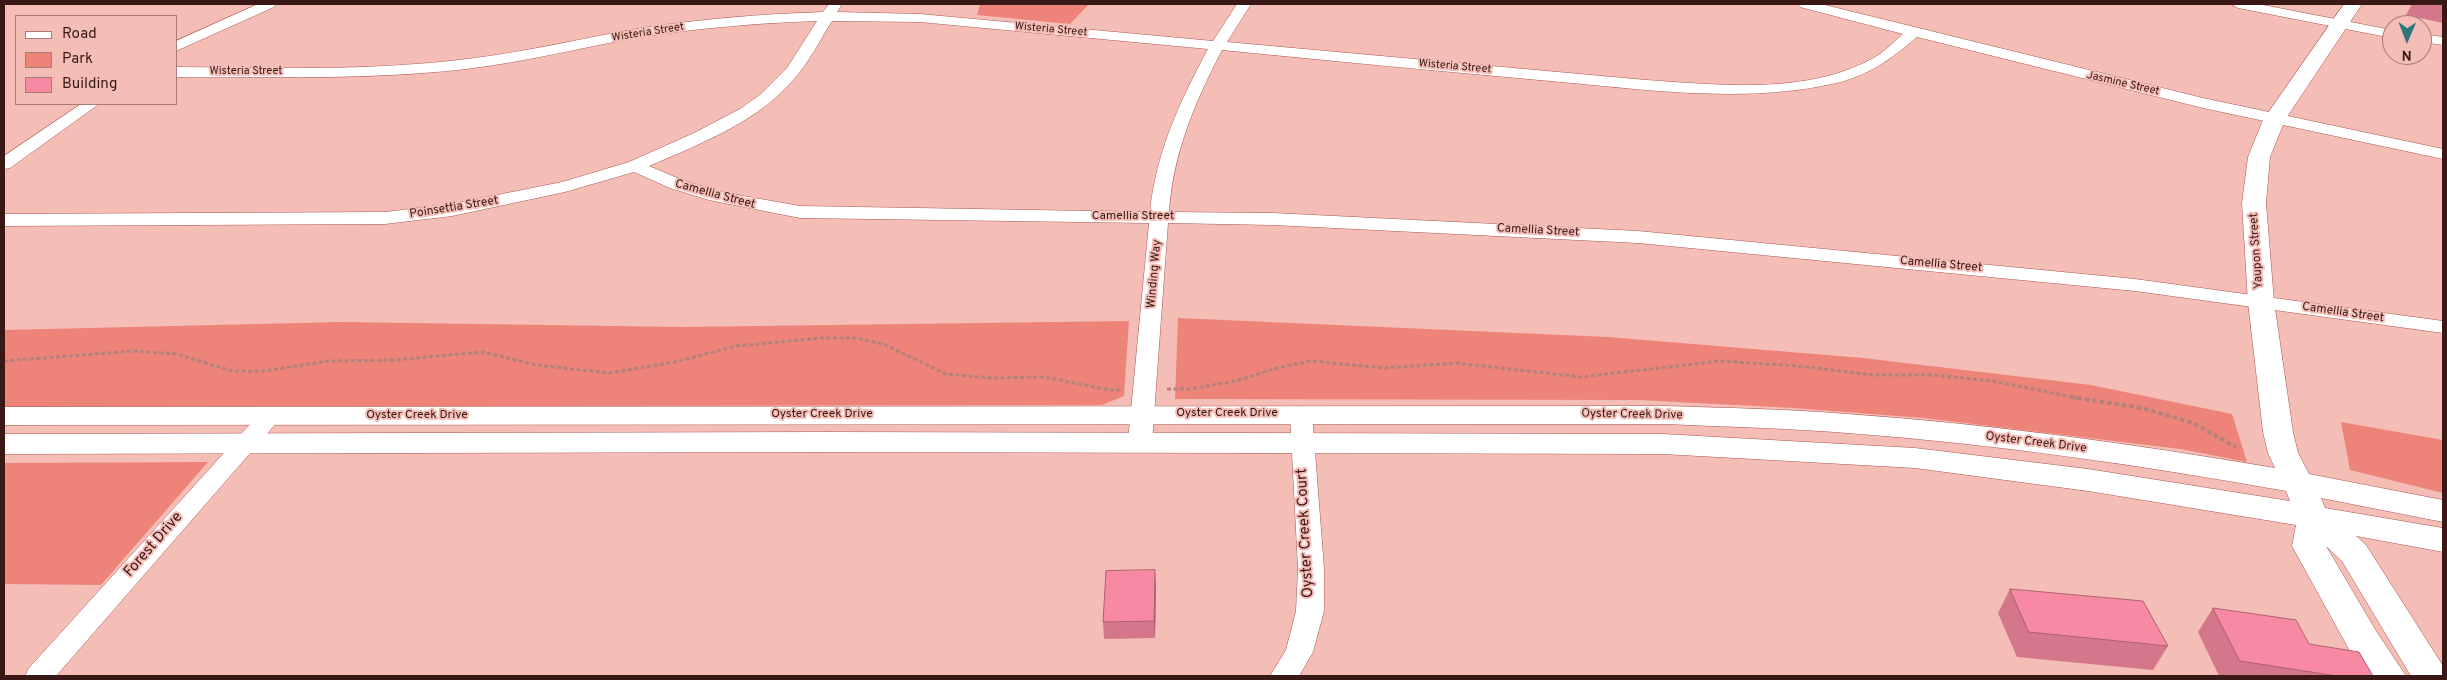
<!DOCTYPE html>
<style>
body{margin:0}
#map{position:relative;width:2447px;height:680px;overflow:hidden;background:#f4bdb6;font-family:Overpass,sans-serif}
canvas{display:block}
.frame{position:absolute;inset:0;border:5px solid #391815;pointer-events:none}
.legend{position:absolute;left:15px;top:15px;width:162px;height:90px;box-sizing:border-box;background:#f4bdb6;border:1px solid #a97b76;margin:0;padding:6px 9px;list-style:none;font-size:15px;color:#391815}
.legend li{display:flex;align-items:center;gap:10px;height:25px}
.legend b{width:25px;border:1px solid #a97b76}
.north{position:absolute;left:2382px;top:15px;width:50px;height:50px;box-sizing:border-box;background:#f4bdb6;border:1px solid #a97b76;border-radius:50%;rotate:181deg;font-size:14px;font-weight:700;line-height:20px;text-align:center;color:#391815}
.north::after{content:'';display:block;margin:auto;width:18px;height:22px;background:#2e767f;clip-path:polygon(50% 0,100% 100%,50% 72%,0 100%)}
</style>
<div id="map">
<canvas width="2447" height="680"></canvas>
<div class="frame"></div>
<ul class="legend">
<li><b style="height:6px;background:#fff"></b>Road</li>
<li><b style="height:14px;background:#ee8479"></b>Park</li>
<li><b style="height:14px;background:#f78aa2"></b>Building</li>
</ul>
<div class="north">N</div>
</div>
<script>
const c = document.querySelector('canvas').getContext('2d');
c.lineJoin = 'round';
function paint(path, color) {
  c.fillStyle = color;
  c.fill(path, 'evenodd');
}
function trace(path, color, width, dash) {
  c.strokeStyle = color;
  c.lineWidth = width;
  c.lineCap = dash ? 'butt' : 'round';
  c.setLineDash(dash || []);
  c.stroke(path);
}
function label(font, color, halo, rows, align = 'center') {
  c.font = font + ' Overpass,sans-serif';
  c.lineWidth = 4;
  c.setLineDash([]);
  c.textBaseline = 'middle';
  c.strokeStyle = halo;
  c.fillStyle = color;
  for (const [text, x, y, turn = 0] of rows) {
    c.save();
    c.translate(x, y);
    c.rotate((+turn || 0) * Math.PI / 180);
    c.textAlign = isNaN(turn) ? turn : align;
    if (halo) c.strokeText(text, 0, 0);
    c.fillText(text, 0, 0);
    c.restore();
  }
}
paint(new Path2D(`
 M 980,4 L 1089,4 L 1070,24 L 977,15 Z
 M 1178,318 L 1608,337 L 1863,358 L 2091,385 L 2232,414 L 2247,462 L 2180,449 L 1924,418 L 1793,408 L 1639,400 L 1175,399 Z
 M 1129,321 L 1124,396 L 1102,405 L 4,407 L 4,330 L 342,322 L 682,327 Z
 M 2341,422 L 2443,440 L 2443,493 L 2350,470 Z
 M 208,462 L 101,585 L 4,584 L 4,463 Z`), '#ee8479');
const street = new Path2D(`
 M 258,4 L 276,4 L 274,7 L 176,51 L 176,41 Z
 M 829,4 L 839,4 L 841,6 L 837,12 L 920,14 L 1213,41 L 1237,4 L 1251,4 L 1227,42 L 1646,80 C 1721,85 1813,96 1880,54 C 1888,48 1896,40 1903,34 L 1800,7 L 1798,4 L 1821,4 L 2203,98 L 2443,149 L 2443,159 L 2203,108 L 1917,37 C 1890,60 1868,76 1832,84 C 1740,104 1643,89 1550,81 C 1441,71 1331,61 1222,50 C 1195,102 1173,153 1169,212 L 1273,213 L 1638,231 L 2135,279 L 2443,321 L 2443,333 L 2135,291 L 1638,243 L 1273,225 L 1168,223 L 1152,442 L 1148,447 L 1140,450 L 1132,447 L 1128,442 L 1149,223 L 800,218 L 709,200 L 670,188 L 634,172 L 565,192 L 452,216 L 385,224 L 4,226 L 4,214 L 385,212 L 452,204 L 562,182 L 629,162 L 694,133 L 740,109 L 761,94 L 787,68 L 817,21 C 758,23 699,28 641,37 C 583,47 525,62 466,69 C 370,80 273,77 176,77 L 176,67 C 273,68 371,71 467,59 C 526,52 584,38 642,28 C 702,19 762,14 823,12 ZM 832,21 L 920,22 L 1208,49 C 1180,101 1156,152 1150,212 L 800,206 L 721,192 L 682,180 L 649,166 C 702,143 763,120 799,73 C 812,57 821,38 832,21 Z
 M 2231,4 L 2258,4 L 2392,30 L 2392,38 L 2238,8 Z
 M 2422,34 L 2443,37 L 2443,45 L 2422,42 Z
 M 81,104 L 99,104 L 10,168 L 4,169 L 4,156 Z
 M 1301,407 L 1309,409 L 1312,414 L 1324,568 L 1324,611 L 1313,652 L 1299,676 L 1270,676 L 1286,650 L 1296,611 L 1298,568 L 1290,414 L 1293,409 Z
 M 270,409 L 278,411 L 281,416 L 278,421 L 56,676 L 25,676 L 29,668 L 262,411 Z`);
const secondary = new Path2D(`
 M 2344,4 L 2362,4 L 2285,120 L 2270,157 L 2266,203 L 2274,302 L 2293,432 L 2298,453 L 2309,474 L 2443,500 L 2443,522 L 2321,498 L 2325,508 L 2443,528 L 2443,552 L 2356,536 L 2366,545 L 2443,666 L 2443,676 L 2411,676 L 2342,561 L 2326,546 L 2376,631 L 2406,676 L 2368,676 L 2350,651 L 2292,546 L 2296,525 L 2088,491 L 1915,468 L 1663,454 L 825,452 L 4,454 L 4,434 L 825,432 L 1663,434 L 1915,448 L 2088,469 L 2290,501 L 2286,491 C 2140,465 1994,444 1847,433 C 1787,428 1726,427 1666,424 L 4,425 L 4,407 L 1666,406 C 1726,408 1787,409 1847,414 C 1991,424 2133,444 2275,468 L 2268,453 L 2263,432 L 2248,302 L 2242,203 L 2248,157 L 2263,120 Z`);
trace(street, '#a85750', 1);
trace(secondary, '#a85750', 1);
trace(new Path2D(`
 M 4,361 L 134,351 L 177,354 L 232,371 L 264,371 L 328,361 L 394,360 L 483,352 L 536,365 L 609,373 L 675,362 L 736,346 L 821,338 L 857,338 L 886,345 L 945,374 L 992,378 L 1043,377 L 1110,390 L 1121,390
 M 1167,389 L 1190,389 L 1236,381 L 1277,368 L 1311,361 L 1385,368 L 1456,363 L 1581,377 L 1720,361 L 1799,366 L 1873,375 L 1933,375 L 1993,381 L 2078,398`), '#b2827d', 3, [4, 2.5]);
trace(new Path2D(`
 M 2070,397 L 2142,408 L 2193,423 L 2236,447`), '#b2827d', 4, [4.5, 3]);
paint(street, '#fff');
paint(secondary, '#fff');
paint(new Path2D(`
 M 2412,4 L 2443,4 L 2443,23 L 2406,15 Z
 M 1156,587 L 1155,638 L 1104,639 L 1103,622 Z
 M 2010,589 L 2168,646 L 2153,670 L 2017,657 L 1998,613 Z
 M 2213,608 L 2309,644 L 2373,676 L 2219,676 L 2198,632 Z`), '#d4778b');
paint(new Path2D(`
 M 1155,570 L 1156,587 L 1155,638 L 1154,621 Z`), '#ad6171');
const building = new Path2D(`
 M 1155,570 L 1154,621 L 1103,622 L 1106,571 Z
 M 2010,589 L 2143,601 L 2168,646 L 2029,632 Z
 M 2213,608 L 2296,620 L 2309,644 L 2359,652 L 2373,676 L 2337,676 L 2240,661 Z`);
paint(building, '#f78aa2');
trace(building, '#ad6171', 1);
label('11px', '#391815', '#f4bdb6', [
 ["Wisteria Street",1051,30,5],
 ["Wisteria Street",648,33,-9],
 ["Wisteria Street",1455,67,5],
 ["Wisteria Street",246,72],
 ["Jasmine Street",2123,84,13]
]);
label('12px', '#391815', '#f4bdb6', [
 ["Camellia Street",715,195,15],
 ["Poinsettia Street",454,208,-9],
 ["Camellia Street",1133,217],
 ["Camellia Street",1538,231,3],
 ["Yaupon Street",2257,251,-94],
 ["Camellia Street",1941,265,5],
 ["Winding Way",1155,274,-85],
 ["Camellia Street",2343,313,8],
 ["Oyster Creek Drive",1227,414],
 ["Oyster Creek Drive",822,415],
 ["Oyster Creek Drive",1632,415,1],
 ["Oyster Creek Drive",417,416],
 ["Oyster Creek Drive",2036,443,7]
]);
label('15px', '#391815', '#f4bdb6', [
 ["Oyster Creek Court",1306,533,-93],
 ["Forest Drive",154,545,-49]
]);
</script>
